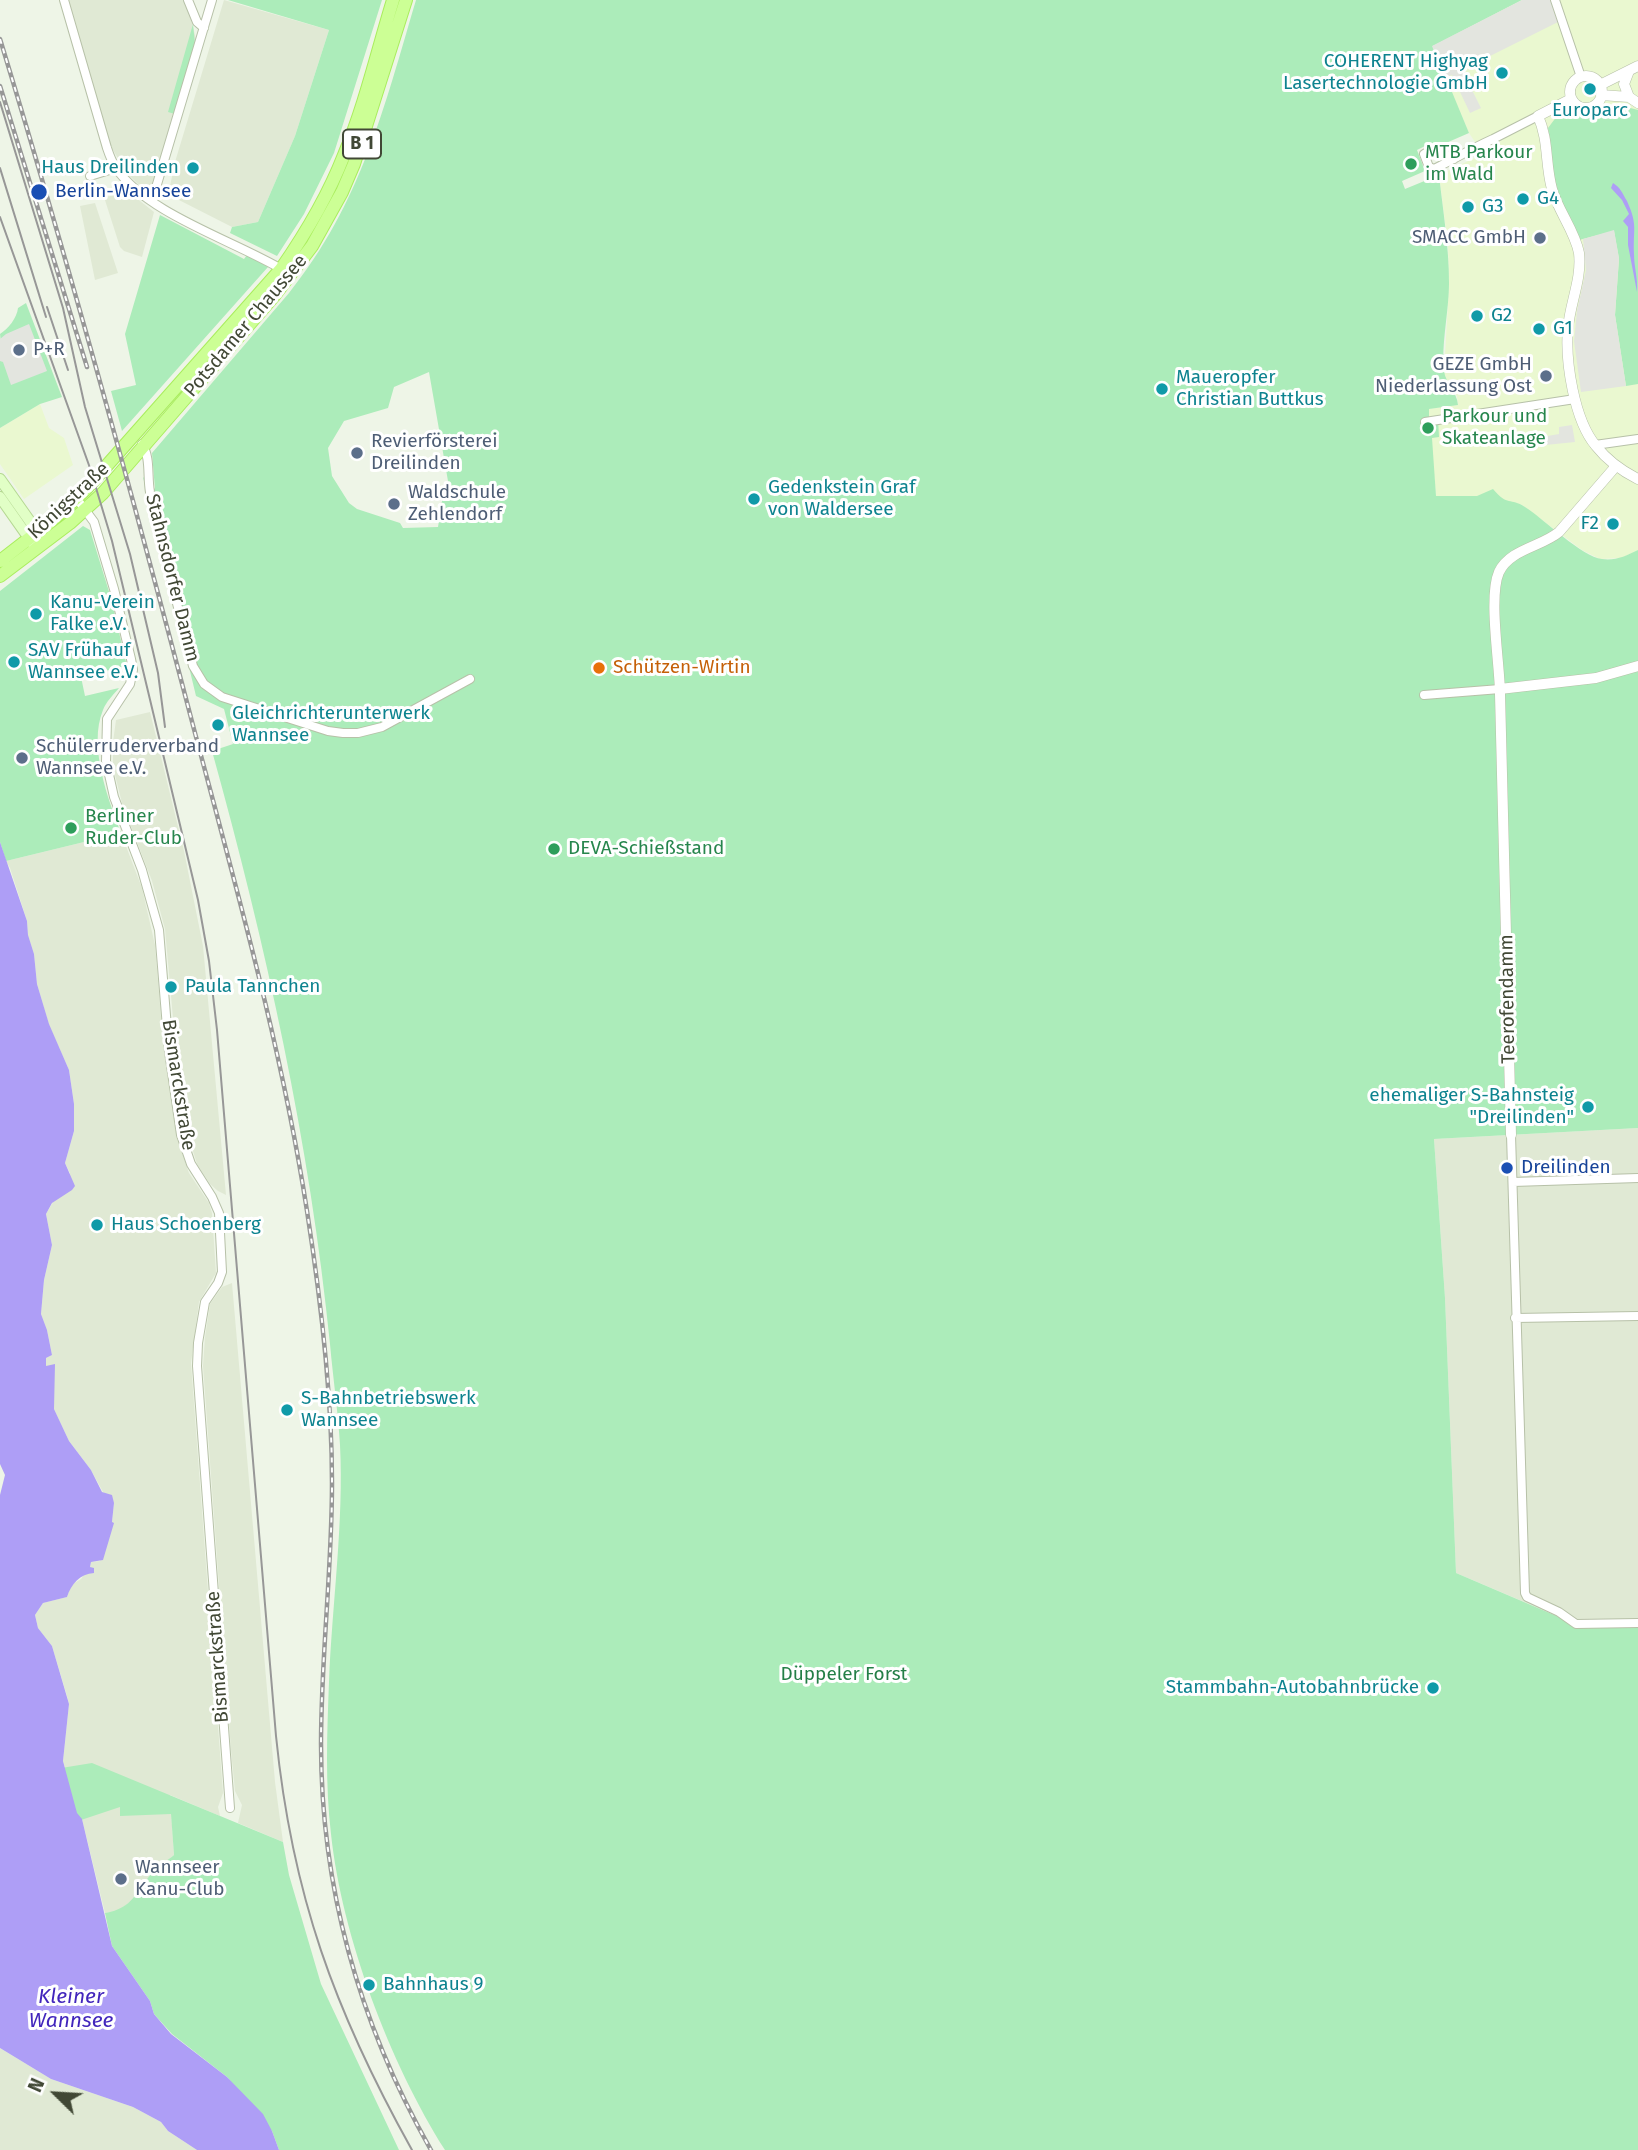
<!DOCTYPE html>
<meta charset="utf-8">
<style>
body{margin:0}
#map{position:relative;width:1638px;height:2150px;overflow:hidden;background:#eef5e7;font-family:"Fira Sans",sans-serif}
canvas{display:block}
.north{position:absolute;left:21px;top:2059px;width:70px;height:70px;-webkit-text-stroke:5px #fff;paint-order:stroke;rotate:294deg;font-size:19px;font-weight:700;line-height:28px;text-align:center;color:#414835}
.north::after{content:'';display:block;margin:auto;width:24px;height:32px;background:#414835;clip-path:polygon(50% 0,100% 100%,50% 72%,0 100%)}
</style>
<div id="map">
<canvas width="1638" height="2150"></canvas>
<div class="north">N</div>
</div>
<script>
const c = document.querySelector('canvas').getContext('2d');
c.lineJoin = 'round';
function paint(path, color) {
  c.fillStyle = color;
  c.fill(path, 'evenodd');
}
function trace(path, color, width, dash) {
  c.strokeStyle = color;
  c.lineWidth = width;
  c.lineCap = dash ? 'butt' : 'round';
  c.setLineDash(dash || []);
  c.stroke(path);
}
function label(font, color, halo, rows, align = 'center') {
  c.font = font + ' "Fira Sans",sans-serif';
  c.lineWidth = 6;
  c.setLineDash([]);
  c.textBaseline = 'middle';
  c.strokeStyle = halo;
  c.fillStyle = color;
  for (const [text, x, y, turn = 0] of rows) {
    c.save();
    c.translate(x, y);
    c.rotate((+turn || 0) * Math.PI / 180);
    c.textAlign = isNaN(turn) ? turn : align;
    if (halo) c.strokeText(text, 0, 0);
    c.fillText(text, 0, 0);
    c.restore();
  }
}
paint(new Path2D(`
 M 66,0 L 186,0 L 196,39 L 156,176 L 150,189 L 142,188 L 127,173 L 111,147 Z
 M 224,0 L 329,30 L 295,136 L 258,222 L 232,227 L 175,198 L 169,191 L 175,162 Z
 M 130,193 L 154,212 L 142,257 L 124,251 L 120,247 L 104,197 Z
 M 95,203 L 118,273 L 95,280 L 80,206 Z
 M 150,712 L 184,851 L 203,946 L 226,1195 L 218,1191 L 210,1184 L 197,1164 L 189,1138 L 177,1063 L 165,929 L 152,881 L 122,803 L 113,767 L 113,742 L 116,720 Z
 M 121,833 L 142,888 L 155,945 L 164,1052 L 177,1139 L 189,1173 L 209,1203 L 212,1213 L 216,1273 L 199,1302 L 191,1363 L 223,1793 L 218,1807 L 220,1816 L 170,1795 L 174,1855 L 150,1875 L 135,1899 L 117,1911 L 105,1913 L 82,1819 L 77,1813 L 63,1761 L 69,1704 L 67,1696 L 52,1646 L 38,1628 L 35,1615 L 43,1603 L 67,1597 L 71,1585 L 81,1579 L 90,1567 L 91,1562 L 100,1561 L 112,1522 L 114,1503 L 103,1492 L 91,1470 L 69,1441 L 54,1409 L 49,1367 L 46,1366 L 46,1358 L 52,1355 L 47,1330 L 41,1314 L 44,1280 L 52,1245 L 46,1214 L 70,1173 L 65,1163 L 74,1131 L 74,1104 L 69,1070 L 49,1025 L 37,984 L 34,954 L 28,936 L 27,921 L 10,868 L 6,861 Z
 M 1638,1128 L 1638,1625 L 1576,1624 L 1456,1573 L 1445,1298 L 1434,1139 Z
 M 232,1283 L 275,1782 L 283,1842 L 238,1823 L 242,1805 L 235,1791 L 231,1750 L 203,1366 L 205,1337 L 210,1304 L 222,1287 Z
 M 0,2048 L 51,2079 L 133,2107 L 161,2122 L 168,2131 L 197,2150 L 0,2150 Z`), '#e0e9d4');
paint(new Path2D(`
 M 1522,0 L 1638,0 L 1638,550 L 1622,558 L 1600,559 L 1582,550 L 1522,505 L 1477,496 L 1436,496 L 1428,409 L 1458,405 L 1457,396 L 1450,388 L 1444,373 L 1449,285 L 1448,246 L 1439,175 L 1483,154 L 1469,133 L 1432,46 Z
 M 40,404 L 49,428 L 64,438 L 73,465 L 24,499 L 0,464 L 0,428 Z`), '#eaf8d0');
paint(new Path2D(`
 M 228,0 L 382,0 L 334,153 L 304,214 L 277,256 L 230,233 L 232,227 L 258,222 L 295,136 L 329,30 Z
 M 416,0 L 1522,0 L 1433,46 L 1469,133 L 1446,143 L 1431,143 L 1417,150 L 1425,171 L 1402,181 L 1405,189 L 1439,175 C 1443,211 1449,247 1449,283 C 1449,311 1441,345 1444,371 C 1446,384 1457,392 1458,405 L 1429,409 L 1429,417 L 1438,416 L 1438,419 L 1439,437 L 1432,438 L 1436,496 L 1477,496 L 1493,489 C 1508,507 1510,497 1525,507 C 1544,519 1582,557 1602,559 C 1615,561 1626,556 1638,550 L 1638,1128 L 1434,1139 L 1445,1298 L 1456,1573 L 1573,1623 L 1638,1625 L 1638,2150 L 445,2150 C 390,2063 342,1937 331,1834 C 325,1784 327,1733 329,1682 C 332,1605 344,1522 340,1445 C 338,1411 333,1378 330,1344 C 310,1144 266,945 212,751 L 233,744 L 224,709 L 196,696 L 143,477 L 155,489 L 152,453 L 289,293 C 361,203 384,108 416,0 ZM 429,372 L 448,481 L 444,488 L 438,527 L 403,528 L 400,523 L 357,509 L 349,503 L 332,476 L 328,448 L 344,421 L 388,408 L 394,387 Z
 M 193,24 L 195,44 L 175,114 L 168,112 Z
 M 1608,105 L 1619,105 L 1638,110 L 1638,384 L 1626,386 L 1615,315 L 1619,259 L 1614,231 L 1579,240 L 1555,186 L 1548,128 L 1557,116 L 1569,112 C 1585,121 1594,116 1608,105 Z
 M 160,215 L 244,259 L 247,255 L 268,267 L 122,431 L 111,391 L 136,385 L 125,334 Z
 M 26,303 L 62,397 L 40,404 L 0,428 L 0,361 L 3,361 L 0,334 C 8,329 17,318 18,308 Z
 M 83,526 L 90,530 L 111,598 L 126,662 L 126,666 L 81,677 L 85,696 L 119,688 C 113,695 106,702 103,710 C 88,746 108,799 121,833 L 6,861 L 0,842 L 0,591 Z
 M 92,1763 L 283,1842 L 289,1875 L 321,1984 L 399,2150 L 279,2150 L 272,2131 L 227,2077 L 172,2034 L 154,2014 L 150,2001 L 112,1946 L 105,1913 C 134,1908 135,1892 152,1873 C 158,1866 167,1861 174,1855 L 171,1814 L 120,1816 L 120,1807 L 57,1828 L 49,1770 Z`), '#acecba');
paint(new Path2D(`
 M 1522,0 L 1551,0 L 1558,22 L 1462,70 L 1481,108 L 1470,113 L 1452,75 L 1444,78 L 1432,46 Z
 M 1614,230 L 1619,258 L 1615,315 L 1626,386 L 1581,392 L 1574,341 L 1577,311 L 1586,270 L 1583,239 Z
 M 29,324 L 47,371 L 11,385 L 3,362 L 0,361 L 0,339 L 6,334 Z
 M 1572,425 L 1575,442 L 1526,447 L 1525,440 L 1559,434 L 1559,427 Z`), '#e3e5df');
paint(new Path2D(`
 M 1613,183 C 1621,188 1622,193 1627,201 C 1638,226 1633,227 1634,254 C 1634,267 1638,278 1637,292 L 1628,245 L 1628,227 L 1623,221 L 1629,214 L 1622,200 L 1611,188 Z
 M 0,842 L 27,921 L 28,935 L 34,954 L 37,984 L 49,1024 L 69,1070 L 74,1104 L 74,1131 L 65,1163 L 75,1186 L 72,1190 L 52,1203 L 46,1214 L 52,1245 L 44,1280 L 41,1314 L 47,1330 L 52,1355 L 46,1358 L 46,1366 L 55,1364 L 54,1409 L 69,1441 L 91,1470 L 102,1492 L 112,1495 L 114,1503 L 112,1522 L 114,1523 L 103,1560 L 91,1562 L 90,1567 L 94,1568 L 94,1573 C 80,1574 71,1584 67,1597 L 43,1603 L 35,1615 L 38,1628 L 52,1646 L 69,1704 L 63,1761 L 77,1813 L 82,1819 L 112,1946 L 150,2001 L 154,2014 L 171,2034 L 227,2077 L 263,2114 L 272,2131 L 279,2150 L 197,2150 L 168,2131 L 161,2122 L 133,2107 L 51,2079 L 0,2048 L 0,1495 L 5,1475 L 0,1464 Z`), '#ae9ef6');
const minor = new Path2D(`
 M 64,0 L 107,148 C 109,154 112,162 116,168 C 147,214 235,241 283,270
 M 188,0 L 197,22 L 204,28
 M 1555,0 L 1581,77
 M 1454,159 L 1434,149 L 1424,154 L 1429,167 L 1434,169 C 1454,159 1473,148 1493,139 L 1538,116
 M 90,176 L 116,168
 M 152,201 L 212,0
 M 1425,422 L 1575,399
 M 142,444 C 151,458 147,476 150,492 C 163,550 178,608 193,666 L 204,684 L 222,697 L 328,731 L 343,733 L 358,733 L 382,727 L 470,679
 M 1595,445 L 1638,439
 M 77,499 L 94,522 L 114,589 L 131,659 L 133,670 L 130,684 L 107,719 L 106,761 L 114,797 L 142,870 L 159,930 L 169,1052 L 181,1135 L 191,1164 L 212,1197 L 219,1213 L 222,1272 L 218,1283 L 205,1302 L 198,1343 L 197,1366 L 230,1808
 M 1424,695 L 1500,689
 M 1511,1135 L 1525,1593 L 1527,1597 L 1559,1612 L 1576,1624 L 1638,1623
 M 1513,1182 L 1638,1178
 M 1515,1318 L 1638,1316`);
const tertiary = new Path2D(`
 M1570 92a16 16 0 1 1 32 0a16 16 0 1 1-32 0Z
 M 1600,85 L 1638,66
 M 1601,95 L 1629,97 L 1638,103
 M 1629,97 L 1624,84 L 1629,71
 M 1571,99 L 1538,116 C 1549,140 1545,164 1552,189 C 1558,211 1575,231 1579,253 C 1582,279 1570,303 1568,328 C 1565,361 1574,420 1596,446 C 1607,460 1622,471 1638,479
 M 1500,689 L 1596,678 L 1638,666
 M 1511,1135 C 1508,988 1504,841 1500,694 C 1500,665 1488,597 1499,572 C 1510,549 1541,547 1559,532 L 1616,466`);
const secondary = new Path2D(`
 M 0,479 L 41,537
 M 0,497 L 33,544`);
const primary = new Path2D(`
 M 0,561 L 49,523 L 86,489 L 281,269 C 306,233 328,196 344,155 C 365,105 377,52 393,0
 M 0,576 L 70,523 L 103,493 L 274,296 L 312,246 L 342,192 L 354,164 L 406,0`);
trace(minor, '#b7c1a8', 10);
trace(tertiary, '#b7c1a8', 11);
trace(secondary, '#b5d893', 12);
trace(primary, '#a9ed5d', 14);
trace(minor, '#fff', 8);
trace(tertiary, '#fff', 10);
trace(secondary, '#e1ffc6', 10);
trace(primary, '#ccff95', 12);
trace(new Path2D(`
 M 0,102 L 63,308 L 85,407 L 130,554 L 158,673 L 165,727
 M 0,168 L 46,317
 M 0,217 L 90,468 L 112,541 L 198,900 L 209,961 L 217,1030 L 276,1736 C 292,1895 335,2012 412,2150
 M 47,307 L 68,370`), '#979797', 2);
const rail = new Path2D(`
 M 0,39 C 70,269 134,500 195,733 C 237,891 282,1049 307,1211 C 321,1301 332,1392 332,1483 C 332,1570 321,1657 321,1744 C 321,1889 360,2025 431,2150
 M 0,86 L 87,367`);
trace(rail, '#979797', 4.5);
trace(rail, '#fff', 2, [5]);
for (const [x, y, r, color] of [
 [1502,73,7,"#0f9aa8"],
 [1590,89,7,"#0f9aa8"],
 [1411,164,7,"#2e9e5b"],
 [193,168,7,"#0f9aa8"],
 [39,192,9,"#1a4fb4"],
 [1523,199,7,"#0f9aa8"],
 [1468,207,7,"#0f9aa8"],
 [1540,238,7,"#5c6f8a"],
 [1477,316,7,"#0f9aa8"],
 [1539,329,7,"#0f9aa8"],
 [19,350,7,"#5c6f8a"],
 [1546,376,7,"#5c6f8a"],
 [1162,389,7,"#0f9aa8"],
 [1428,428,7,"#2e9e5b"],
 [357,453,7,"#5c6f8a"],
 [754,499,7,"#0f9aa8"],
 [394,504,7,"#5c6f8a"],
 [1613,524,7,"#0f9aa8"],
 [36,614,7,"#0f9aa8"],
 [14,662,7,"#0f9aa8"],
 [599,668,7,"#e8710a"],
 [218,725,7,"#0f9aa8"],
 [22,758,7,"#5c6f8a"],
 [71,828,7,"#2e9e5b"],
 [554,849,7,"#2e9e5b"],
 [171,987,7,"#0f9aa8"],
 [1588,1107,7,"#0f9aa8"],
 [1507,1168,7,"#1a4fb4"],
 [97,1225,7,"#0f9aa8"],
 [287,1410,7,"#0f9aa8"],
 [1433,1688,7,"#0f9aa8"],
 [121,1879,7,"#5c6f8a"],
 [369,1985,7,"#0f9aa8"]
]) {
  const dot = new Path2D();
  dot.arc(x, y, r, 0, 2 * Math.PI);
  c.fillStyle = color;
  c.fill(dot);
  trace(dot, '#fff', 2.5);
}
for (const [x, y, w] of [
 [362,144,38]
]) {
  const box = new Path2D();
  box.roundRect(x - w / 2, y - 14.5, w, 29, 5);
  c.fillStyle = '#fff';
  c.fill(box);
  trace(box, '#414835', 2);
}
label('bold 18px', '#414835', null, [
 ["B 1",362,144]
]);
label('19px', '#0d838f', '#fff', [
 ["COHERENT Highyag",1488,62,"right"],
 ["Lasertechnologie GmbH",1488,84,"right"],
 ["Europarc",1590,111,"center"],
 ["Haus Dreilinden",179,168,"right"],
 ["G4",1537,199],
 ["G3",1482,207],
 ["G2",1491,316],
 ["G1",1553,329],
 ["Maueropfer",1176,378],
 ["Christian Buttkus",1176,400],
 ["Gedenkstein Graf",768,488],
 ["von Waldersee",768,510],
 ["F2",1599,524,"right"],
 ["Kanu-Verein",50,603],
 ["Falke e.V.",50,625],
 ["SAV Frühauf",28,651],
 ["Wannsee e.V.",28,673],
 ["Gleichrichterunterwerk",232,714],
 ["Wannsee",232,736],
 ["Paula Tannchen",185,987],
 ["ehemaliger S-Bahnsteig",1574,1096,"right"],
 ["\"Dreilinden\"",1574,1118,"right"],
 ["Haus Schoenberg",111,1225],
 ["S-Bahnbetriebswerk",301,1399],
 ["Wannsee",301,1421],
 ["Stammbahn-Autobahnbrücke",1419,1688,"right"],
 ["Bahnhaus 9",383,1985]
], 'left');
label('19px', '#27864d', '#fff', [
 ["MTB Parkour",1425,153],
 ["im Wald",1425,175],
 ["Parkour und",1442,417],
 ["Skateanlage",1442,439],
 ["Berliner",85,817],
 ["Ruder-Club",85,839],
 ["DEVA-Schießstand",568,849]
], 'left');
label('19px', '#164399', '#fff', [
 ["Berlin-Wannsee",55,192],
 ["Dreilinden",1521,1168]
], 'left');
label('19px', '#4e5e75', '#fff', [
 ["SMACC GmbH",1526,238,"right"],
 ["P+R",33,350],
 ["GEZE GmbH",1532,365,"right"],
 ["Niederlassung Ost",1532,387,"right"],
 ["Revierförsterei",371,442],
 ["Dreilinden",371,464],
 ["Waldschule",408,493],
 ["Zehlendorf",408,515],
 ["Schülerruderverband",36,747],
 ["Wannsee e.V.",36,769],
 ["Wannseer",135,1868],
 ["Kanu-Club",135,1890]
], 'left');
label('19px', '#414835', '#fff', [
 ["Potsdamer Chaussee",246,326,-50],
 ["Königstraße",69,501,-43],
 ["Stahnsdorfer Damm",172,578,76],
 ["Teerofendamm",1508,999,-91],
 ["Bismarckstraße",178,1085,81],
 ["Bismarckstraße",218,1657,-94]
]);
label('19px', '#c56008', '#fff', [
 ["Schützen-Wirtin",613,668]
], 'left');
label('19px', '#247f47', '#fff', [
 ["Düppeler Forst",844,1675]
]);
label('italic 21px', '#4226bc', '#fff', [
 ["Kleiner",71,1997],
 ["Wannsee",71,2021]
]);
</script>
